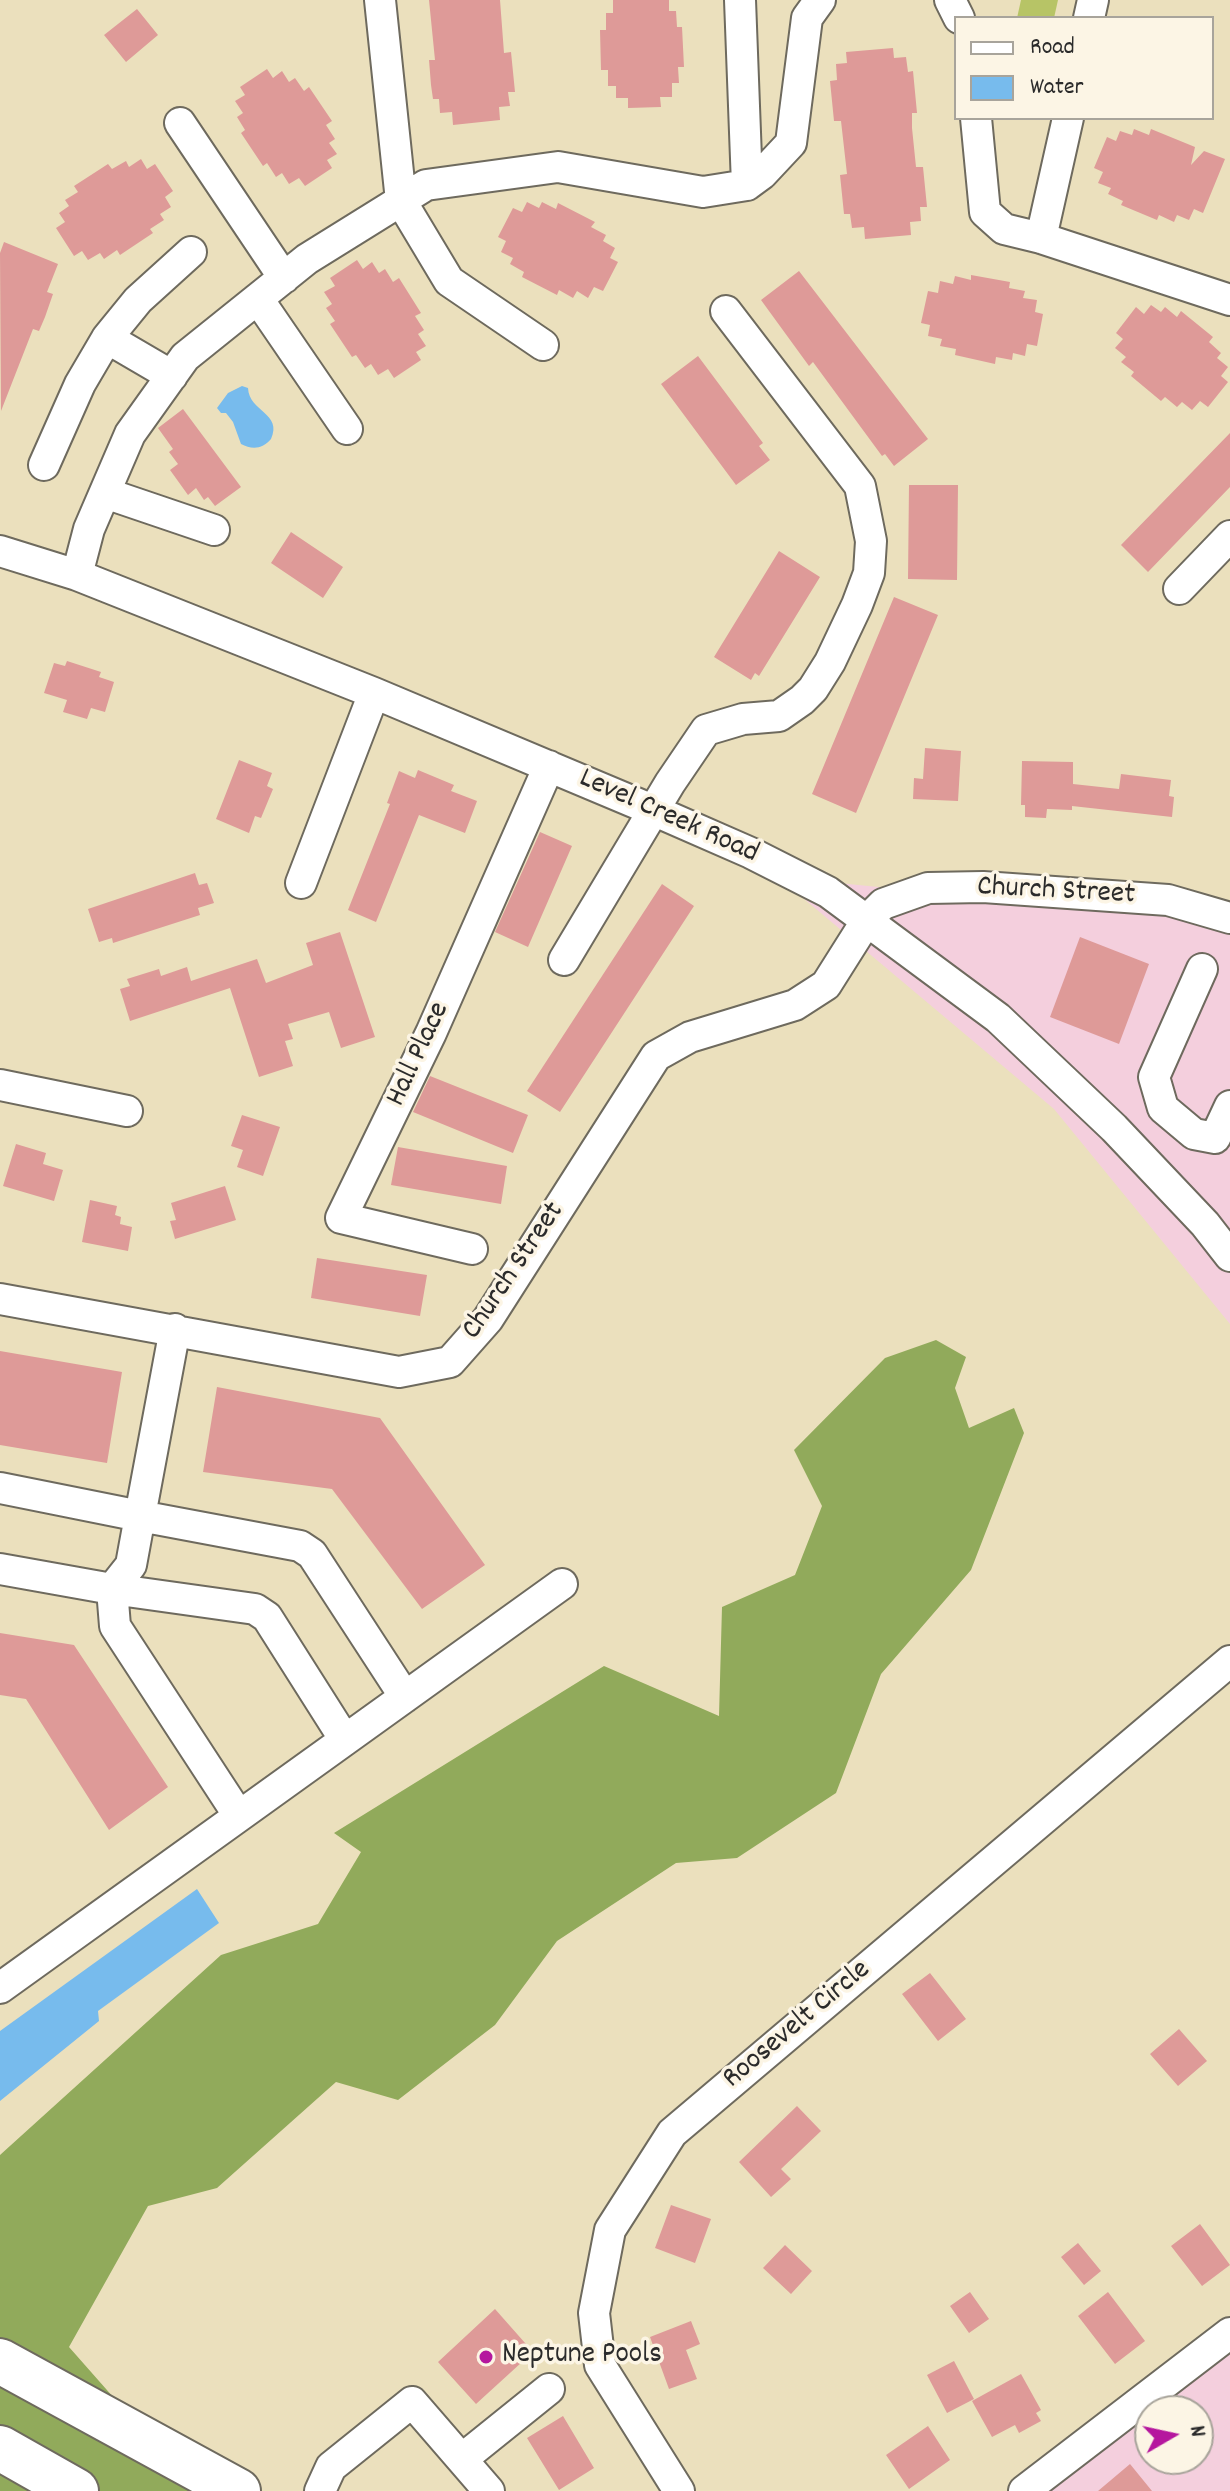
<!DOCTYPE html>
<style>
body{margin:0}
#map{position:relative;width:1230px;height:2491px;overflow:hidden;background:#ebe0bd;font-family:Dekko,sans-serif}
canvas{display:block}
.legend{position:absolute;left:954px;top:16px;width:260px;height:104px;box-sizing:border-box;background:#fcf5e5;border:2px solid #a8a49b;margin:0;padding:10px 14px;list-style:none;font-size:24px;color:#2b2b2b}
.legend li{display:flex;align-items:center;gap:16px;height:40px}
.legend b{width:40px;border:2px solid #a8a49b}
.north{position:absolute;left:1134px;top:2395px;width:80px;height:80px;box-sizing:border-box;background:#fcf5e5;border:2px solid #a8a49b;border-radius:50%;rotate:81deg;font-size:22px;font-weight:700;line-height:32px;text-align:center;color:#2b2b2b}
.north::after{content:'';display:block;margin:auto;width:28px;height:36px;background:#b5179e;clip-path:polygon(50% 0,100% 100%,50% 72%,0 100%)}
</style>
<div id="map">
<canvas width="1230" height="2491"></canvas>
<ul class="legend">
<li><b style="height:10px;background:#fff"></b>Road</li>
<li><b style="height:22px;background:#77bbed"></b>Water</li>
</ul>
<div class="north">N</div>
</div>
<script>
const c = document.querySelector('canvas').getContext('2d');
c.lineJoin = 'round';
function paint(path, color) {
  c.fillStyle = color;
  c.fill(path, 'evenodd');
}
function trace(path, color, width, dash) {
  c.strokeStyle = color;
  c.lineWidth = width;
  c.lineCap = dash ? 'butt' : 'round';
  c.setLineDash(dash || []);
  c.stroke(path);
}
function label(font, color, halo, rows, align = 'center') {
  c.font = font + ' Dekko,sans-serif';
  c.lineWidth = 7;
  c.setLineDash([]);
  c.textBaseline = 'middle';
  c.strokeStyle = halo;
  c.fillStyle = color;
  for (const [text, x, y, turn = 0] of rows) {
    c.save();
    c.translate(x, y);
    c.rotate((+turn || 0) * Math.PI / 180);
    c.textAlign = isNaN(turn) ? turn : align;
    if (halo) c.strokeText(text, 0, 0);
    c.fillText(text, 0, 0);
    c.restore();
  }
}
paint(new Path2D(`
 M 778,877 L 1230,922 L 1230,1324 L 1054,1109 Z
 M 1230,2345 L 1230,2491 L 1048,2491 ZM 1150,2411 L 1198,2411 L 1198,2459 L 1150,2459 Z`), '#f4cfdd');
paint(new Path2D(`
 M 1021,0 L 1058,0 L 1054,18 L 1017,18 Z`), '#b7c466');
paint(new Path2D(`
 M 936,1340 L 966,1357 L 955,1388 L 969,1428 L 1014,1408 L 1024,1433 L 971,1570 L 881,1674 L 836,1793 L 737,1858 L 676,1863 L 557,1941 L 495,2025 L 398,2100 L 336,2082 L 217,2188 L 148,2206 L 69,2347 L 196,2491 L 0,2491 L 0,2155 L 221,1955 L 318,1924 L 361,1852 L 334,1833 L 604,1666 L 719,1716 L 722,1607 L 795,1575 L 822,1506 L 794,1450 L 885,1358 Z`), '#91aa5b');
paint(new Path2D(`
 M 242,386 L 248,388 C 249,412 283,413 271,439 C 263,449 252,450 241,444 L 233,422 L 226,413 L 221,413 L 217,408 L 228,393 Z
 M 197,1889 L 219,1923 L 98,2011 L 99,2021 L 0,2101 L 0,2031 Z`), '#77bbed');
paint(new Path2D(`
 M 429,0 L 500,0 L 504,53 L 511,52 L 515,92 L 508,92 L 510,106 L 499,107 L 500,120 L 453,125 L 452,112 L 440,113 L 439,99 L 433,99 L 431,85 L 429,60 L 435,60 Z
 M 613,0 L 669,0 L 669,11 L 676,11 L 677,27 L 682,27 L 684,67 L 678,67 L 679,83 L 672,83 L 672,97 L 660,97 L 661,107 L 628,108 L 628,98 L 616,98 L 616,86 L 608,86 L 608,70 L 601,70 L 600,30 L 606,30 L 606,13 L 613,13 Z
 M 137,9 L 158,35 L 126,62 L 104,35 Z
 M 893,48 L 894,58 L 906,57 L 908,72 L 913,71 L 917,113 L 912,113 L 912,128 L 916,167 L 923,167 L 927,207 L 920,207 L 921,221 L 910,222 L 911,235 L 865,239 L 864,227 L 852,228 L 850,214 L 844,214 L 840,175 L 847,174 L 841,121 L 834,121 L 830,81 L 837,80 L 836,64 L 847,63 L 846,52 Z
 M 267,69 L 273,78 L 282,71 L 289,82 L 295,78 L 304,91 L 309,87 L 332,121 L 326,125 L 335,139 L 329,143 L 337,154 L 327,160 L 332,168 L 305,186 L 299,178 L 289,184 L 282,173 L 276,177 L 267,163 L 263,166 L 241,133 L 245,130 L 237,117 L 243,113 L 235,101 L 245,95 L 240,87 Z
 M 1134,129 L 1149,135 L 1151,129 L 1195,147 L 1191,165 L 1204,151 L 1225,159 L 1203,213 L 1194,209 L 1189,220 L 1177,215 L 1174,222 L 1159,215 L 1157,220 L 1121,205 L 1123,201 L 1108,194 L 1111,188 L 1098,183 L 1103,172 L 1094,168 L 1107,137 L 1116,141 L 1120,131 L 1132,135 Z
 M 141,159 L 147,169 L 155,164 L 173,191 L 165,197 L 171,207 L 160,214 L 164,220 L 150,229 L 153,233 L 120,255 L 117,250 L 104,259 L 100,253 L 88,260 L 82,251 L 74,256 L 56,228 L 65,222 L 59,213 L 69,206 L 65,200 L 78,192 L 74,186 L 108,164 L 112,169 L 126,161 L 129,167 Z
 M 527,202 L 539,208 L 542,202 L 556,209 L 558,203 L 595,222 L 591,227 L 606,235 L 603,241 L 615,248 L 610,258 L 618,262 L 603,291 L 594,287 L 588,298 L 577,291 L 573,298 L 559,290 L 557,295 L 522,277 L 524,272 L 510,264 L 513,258 L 501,252 L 506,241 L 498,237 L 513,208 L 522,212 Z
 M 4,242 L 58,264 L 47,292 L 53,294 L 45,317 L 39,331 L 33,329 L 1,411 L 0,253 Z
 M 357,260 L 363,269 L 372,262 L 379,273 L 385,269 L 393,282 L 399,278 L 421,313 L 415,316 L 424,330 L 418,334 L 426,346 L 416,352 L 421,360 L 394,378 L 388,369 L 378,375 L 371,364 L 365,368 L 356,355 L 352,357 L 330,324 L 335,321 L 326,308 L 332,304 L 324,292 L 335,286 L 330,278 Z
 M 799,271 L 928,439 L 894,466 L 885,454 L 882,456 L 813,362 L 809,366 L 761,300 Z
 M 971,275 L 1010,282 L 1009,288 L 1025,291 L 1023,298 L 1037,300 L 1035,312 L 1043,314 L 1037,346 L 1027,344 L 1025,356 L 1013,353 L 1012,360 L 996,357 L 995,364 L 955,355 L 956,349 L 940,346 L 942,339 L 928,336 L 930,325 L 921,323 L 928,291 L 938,293 L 940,281 L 953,284 L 955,276 L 971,280 Z
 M 1151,305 L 1161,312 L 1165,307 L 1177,317 L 1181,311 L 1213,337 L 1209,342 L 1221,353 L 1217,358 L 1228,367 L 1221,376 L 1228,382 L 1208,407 L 1200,401 L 1192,410 L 1182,402 L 1177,407 L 1165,397 L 1161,401 L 1131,376 L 1134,372 L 1121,362 L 1126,357 L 1115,348 L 1123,339 L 1116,333 L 1136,307 L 1144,314 Z
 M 698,356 L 763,443 L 759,446 L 770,460 L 736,485 L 661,384 Z
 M 183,409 L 241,487 L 215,506 L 208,497 L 204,500 L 196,488 L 188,495 L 170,470 L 178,464 L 169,452 L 173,449 L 158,428 Z
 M 1230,433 L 1230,487 L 1148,572 L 1121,545 Z
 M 909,485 L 958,485 L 957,580 L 908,579 Z
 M 291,532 L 343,567 L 323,598 L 271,563 Z
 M 779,551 L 820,577 L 759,676 L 755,673 L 751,680 L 714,657 Z
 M 894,597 L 938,615 L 856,813 L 812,794 Z
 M 67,661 L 101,672 L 99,677 L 114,682 L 105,712 L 91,708 L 87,719 L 63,712 L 67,700 L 44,693 L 54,663 L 65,666 Z
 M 925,748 L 961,751 L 958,801 L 913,799 L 914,778 L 923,779 Z
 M 239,760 L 272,773 L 267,786 L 273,789 L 261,818 L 255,816 L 249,833 L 216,819 Z
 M 1022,761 L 1073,762 L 1073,784 L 1119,789 L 1121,774 L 1171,780 L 1169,796 L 1174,797 L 1172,817 L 1072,806 L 1072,810 L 1047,809 L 1046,818 L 1025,817 L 1025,805 L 1021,805 Z
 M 418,770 L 454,785 L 451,791 L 477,801 L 465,833 L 419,815 L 376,922 L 348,910 L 390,804 L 387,803 L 399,771 L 415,778 Z
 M 540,832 L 572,846 L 528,947 L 495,932 Z
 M 195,873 L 199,885 L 207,883 L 214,903 L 198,908 L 200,915 L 113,943 L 112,938 L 99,942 L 88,909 Z
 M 662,884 L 694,906 L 560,1112 L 527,1091 Z
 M 340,932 L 375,1037 L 341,1048 L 329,1012 L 288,1024 L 293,1039 L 285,1041 L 293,1066 L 259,1077 L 230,988 L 130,1021 L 120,989 L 130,986 L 127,979 L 159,969 L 161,976 L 187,967 L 191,981 L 257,959 L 266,983 L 313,965 L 306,943 Z
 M 1080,937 L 1149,964 L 1119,1044 L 1050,1017 Z
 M 430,1076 L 528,1115 L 513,1153 L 413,1112 Z
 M 242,1115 L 280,1127 L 263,1176 L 237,1167 L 243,1150 L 231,1146 Z
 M 16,1144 L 46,1153 L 43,1164 L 63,1170 L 54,1201 L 3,1186 Z
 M 398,1147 L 507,1166 L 501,1204 L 391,1185 Z
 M 225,1186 L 236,1220 L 175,1239 L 170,1221 L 176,1220 L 171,1203 Z
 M 90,1200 L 117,1206 L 115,1215 L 121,1217 L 120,1224 L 132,1227 L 128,1251 L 82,1242 Z
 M 317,1258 L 427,1275 L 420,1316 L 311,1298 Z
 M 0,1351 L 122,1372 L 107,1463 L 0,1445 Z
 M 217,1387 L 380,1418 L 485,1565 L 422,1609 L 332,1489 L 203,1472 Z
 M 0,1633 L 74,1645 L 168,1787 L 109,1830 L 26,1699 L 0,1695 Z
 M 930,1973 L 966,2019 L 938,2041 L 902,1994 Z
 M 1179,2029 L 1207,2061 L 1178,2086 L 1150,2054 Z
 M 797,2106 L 821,2131 L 781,2169 L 791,2179 L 771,2197 L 739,2162 Z
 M 671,2205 L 711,2219 L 695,2263 L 655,2248 Z
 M 1200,2224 L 1230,2265 L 1202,2286 L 1171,2246 Z
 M 1078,2243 L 1101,2271 L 1084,2285 L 1061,2257 Z
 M 785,2245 L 812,2271 L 791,2294 L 763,2268 Z
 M 970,2292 L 989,2319 L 969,2333 L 950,2306 Z
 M 1108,2292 L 1145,2341 L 1115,2364 L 1078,2316 Z
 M 495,2309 L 533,2352 L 476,2404 L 438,2362 Z
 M 691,2321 L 700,2344 L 686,2350 L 697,2379 L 669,2389 L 650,2337 Z
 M 954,2361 L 974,2399 L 947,2413 L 927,2375 Z
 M 1021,2374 L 1041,2410 L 1036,2413 L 1041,2421 L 1019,2433 L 1015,2425 L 992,2437 L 972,2401 Z
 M 563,2416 L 594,2468 L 559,2490 L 527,2438 Z
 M 928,2426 L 950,2460 L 909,2489 L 886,2455 Z
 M 1130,2464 L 1152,2491 L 1098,2491 Z`), '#de9a98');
const minor = new Path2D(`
 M 380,0 L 401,201 L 449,281 L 543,345
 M 740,0 L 747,185
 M 950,0 L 959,18
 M 1089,18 L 1093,0
 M 976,118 L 985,212 L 1004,229 L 1041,238 L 1230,300
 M 180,123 L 284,278
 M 1041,238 L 1068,118
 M 258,299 L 347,429
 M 107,338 L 138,300 L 191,252
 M 44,465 L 80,384 L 107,338 L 172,376
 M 105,493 L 214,530
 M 0,551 L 77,575 L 374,693 L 655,811 L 751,853 L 828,892 L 998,1018 L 1114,1128 L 1205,1224 L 1230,1256
 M 77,575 L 89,529 L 130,434 L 185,357 L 307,259 L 426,185 L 558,167 L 703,192 L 747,185 L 762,174 L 791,143 L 807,18 L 820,0
 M 1179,589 L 1230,536
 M 301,883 L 374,693
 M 564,960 L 670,783 L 706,730 L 743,719 L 779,716 L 802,700 L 813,689 L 830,662 L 857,605 L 869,573 L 871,541 L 860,486 L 726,311
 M 1202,969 L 1154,1077 L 1163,1108 L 1194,1134 L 1215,1138 L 1230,1106
 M 0,1085 L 127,1111
 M 472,1249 L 341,1218 L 431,1033 L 549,766
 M 0,1299 L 399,1372 L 450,1362 L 488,1319 L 656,1056 L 690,1037 L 795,1005 L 826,985 L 867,920 L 883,904 L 928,888 L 983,887 L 1168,900 L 1230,918
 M 175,1329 L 140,1516 L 300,1546 L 312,1554 L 405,1697
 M 0,1488 L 140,1516 L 131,1565 L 112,1589 L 255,1609 L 267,1617 L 345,1740
 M 0,1569 L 112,1589 L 115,1626 L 239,1816
 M 0,1988 L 562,1584
 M 462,2459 L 549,2389
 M 320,2491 L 331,2467 L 412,2402 L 489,2491
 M 679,2491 L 600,2365 L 594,2313 L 610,2230 L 672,2133 L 1230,1661
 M 1024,2491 L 1230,2333`);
const highway = new Path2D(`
 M 0,2361 L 238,2491
 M 0,2448 L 76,2491`);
trace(minor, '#6e6a5e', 34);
trace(highway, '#6e6a5e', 48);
trace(minor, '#fff', 30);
trace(highway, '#fff', 44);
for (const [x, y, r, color] of [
 [486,2357,8,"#b5179e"]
]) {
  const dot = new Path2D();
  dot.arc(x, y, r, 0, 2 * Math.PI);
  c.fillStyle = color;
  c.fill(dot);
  trace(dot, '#fcf5e5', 3);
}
label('30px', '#2b2b2b', '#fcf5e5', [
 ["Level Creek Road",668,818,24],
 ["Church Street",1056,893,3],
 ["Hall Place",420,1055,-65],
 ["Church Street",515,1272,-56],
 ["Roosevelt Circle",798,2026,-40]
]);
label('30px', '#2b2b2b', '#fcf5e5', [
 ["Neptune Pools",502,2357]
], 'left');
</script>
